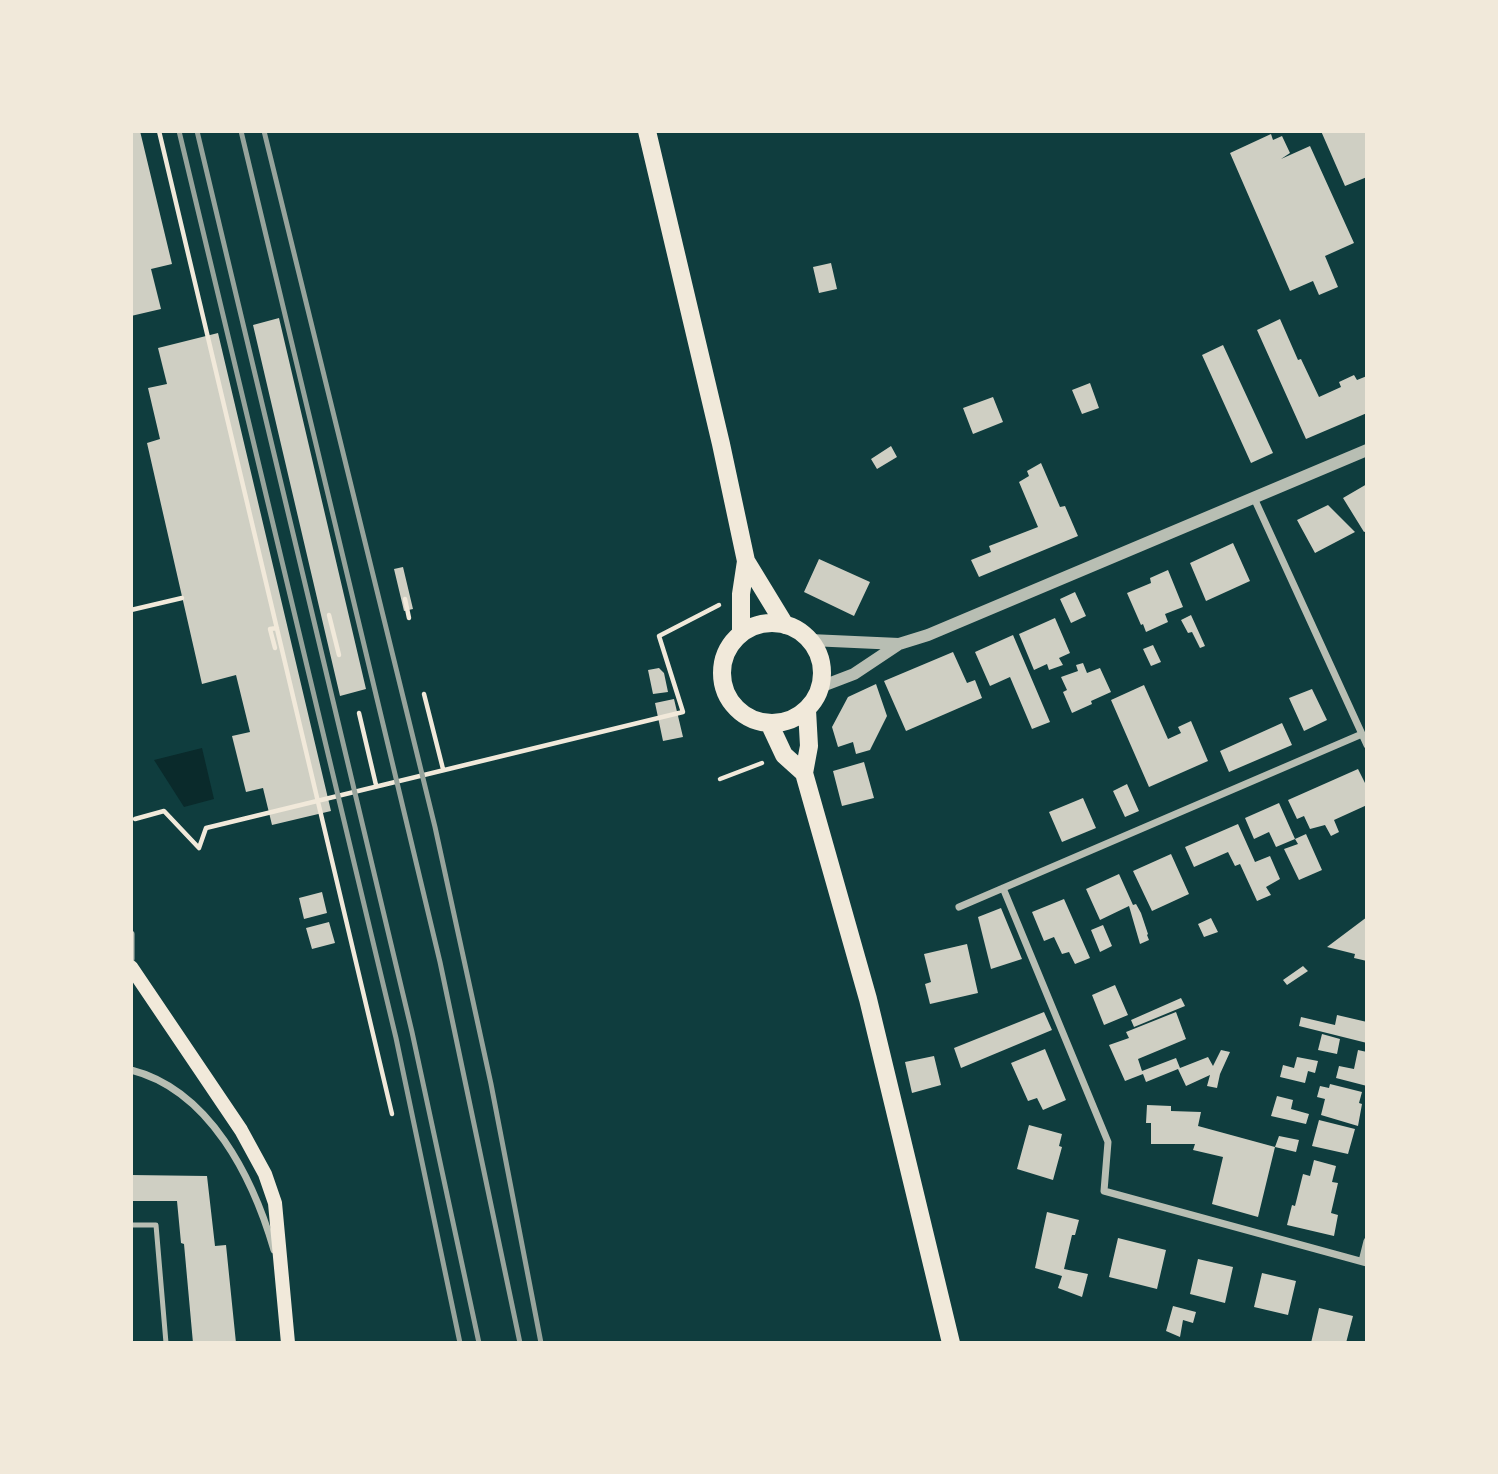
<!DOCTYPE html>
<style>
body{margin:0}
#map{position:relative;width:1498px;height:1474px;overflow:hidden;background:#0f3d3e;font-family:"Roboto Condensed",sans-serif}
canvas{display:block}
.frame{position:absolute;inset:0;border:133px solid #f1e9da;pointer-events:none}
</style>
<div id="map">
<canvas width="1498" height="1474"></canvas>
<div class="frame"></div>
</div>
<script>
const c = document.querySelector('canvas').getContext('2d');
c.lineJoin = 'round';
function paint(path, color) {
  c.fillStyle = color;
  c.fill(path, 'evenodd');
}
function trace(path, color, width, dash) {
  c.strokeStyle = color;
  c.lineWidth = width;
  c.lineCap = dash ? 'butt' : 'round';
  c.setLineDash(dash || []);
  c.stroke(path);
}
paint(new Path2D(`
 M 202,748 L 214,799 L 184,807 L 154,760 Z`), '#0a2a2b');
paint(new Path2D(`
 M 131,131 L 140,131 L 172,264 L 151,269 L 161,309 L 131,316 Z
 M 1321,131 L 1367,131 L 1367,177 L 1345,186 Z
 M 1271,134 L 1273,140 L 1282,136 L 1290,153 L 1281,159 L 1310,146 L 1354,243 L 1325,256 L 1338,287 L 1319,295 L 1313,281 L 1290,291 L 1230,153 Z
 M 831,263 L 837,289 L 819,293 L 813,267 Z
 M 279,318 L 366,689 L 340,696 L 253,325 Z
 M 1280,319 L 1298,360 L 1301,359 L 1319,397 L 1341,387 L 1339,382 L 1354,375 L 1357,380 L 1367,376 L 1367,413 L 1306,439 L 1257,330 Z
 M 218,333 L 331,811 L 272,825 L 263,788 L 246,792 L 232,736 L 250,732 L 236,675 L 202,684 L 147,443 L 160,439 L 148,388 L 167,384 L 158,348 Z
 M 1223,345 L 1273,453 L 1251,463 L 1202,355 Z
 M 1090,383 L 1099,408 L 1082,414 L 1072,390 Z
 M 993,397 L 1003,422 L 973,434 L 963,408 Z
 M 891,446 L 897,457 L 877,469 L 871,459 Z
 M 1041,463 L 1060,507 L 1065,506 L 1078,536 L 979,577 L 971,560 L 991,552 L 989,546 L 1038,527 L 1019,482 L 1029,476 L 1027,471 Z
 M 1367,484 L 1367,531 L 1364,532 L 1343,498 Z
 M 1328,505 L 1355,532 L 1315,553 L 1297,520 Z
 M 1233,543 L 1250,581 L 1206,601 L 1190,563 Z
 M 819,559 L 870,582 L 854,616 L 804,592 Z
 M 403,567 L 413,609 L 404,611 L 394,569 Z
 M 1168,570 L 1183,607 L 1165,614 L 1168,622 L 1146,632 L 1143,624 L 1141,625 L 1127,593 L 1151,583 L 1150,578 Z
 M 1075,592 L 1086,616 L 1071,623 L 1060,599 Z
 M 1191,615 L 1205,646 L 1200,648 L 1192,632 L 1188,633 L 1181,620 Z
 M 1055,618 L 1070,653 L 1059,658 L 1063,665 L 1049,670 L 1047,664 L 1034,670 L 1019,634 Z
 M 1013,635 L 1050,722 L 1032,729 L 1010,677 L 990,686 L 975,652 Z
 M 1153,645 L 1161,662 L 1151,666 L 1143,649 Z
 M 953,652 L 967,683 L 975,680 L 982,698 L 906,731 L 884,681 Z
 M 1083,663 L 1087,673 L 1100,668 L 1111,692 L 1091,701 L 1092,704 L 1072,713 L 1063,692 L 1067,690 L 1061,677 L 1078,671 L 1076,665 Z
 M 659,668 L 664,673 L 668,692 L 653,694 L 648,670 Z
 M 876,684 L 887,716 L 870,750 L 856,754 L 853,742 L 838,747 L 832,727 L 848,697 Z
 M 1144,685 L 1168,739 L 1181,733 L 1178,727 L 1191,721 L 1208,761 L 1149,787 L 1111,700 Z
 M 1312,689 L 1327,720 L 1304,731 L 1289,698 Z
 M 674,699 L 683,737 L 663,741 L 655,703 Z
 M 1282,723 L 1292,745 L 1229,772 L 1220,751 Z
 M 864,762 L 874,798 L 842,806 L 833,771 Z
 M 1358,769 L 1367,787 L 1367,805 L 1334,820 L 1339,832 L 1331,836 L 1325,825 L 1310,829 L 1304,816 L 1297,819 L 1288,800 Z
 M 1127,784 L 1139,811 L 1125,817 L 1113,791 Z
 M 1083,798 L 1096,828 L 1062,842 L 1049,812 Z
 M 1279,803 L 1295,839 L 1276,847 L 1269,832 L 1254,839 L 1245,818 Z
 M 1238,824 L 1255,862 L 1270,856 L 1280,879 L 1266,887 L 1271,895 L 1257,901 L 1240,864 L 1235,866 L 1228,852 L 1194,867 L 1185,847 Z
 M 1306,834 L 1322,870 L 1299,880 L 1284,849 L 1298,844 L 1295,839 Z
 M 1171,854 L 1189,894 L 1152,911 L 1133,871 Z
 M 1119,874 L 1133,905 L 1136,904 L 1141,913 L 1148,934 L 1147,935 L 1149,940 L 1140,944 L 1129,906 L 1100,920 L 1086,889 Z
 M 322,892 L 327,913 L 304,919 L 299,898 Z
 M 1064,899 L 1090,958 L 1075,964 L 1069,952 L 1062,954 L 1054,937 L 1044,941 L 1032,912 Z
 M 1001,908 L 1022,959 L 991,969 L 978,917 Z
 M 1367,917 L 1367,961 L 1354,958 L 1355,954 L 1327,947 Z
 M 1211,918 L 1218,932 L 1204,937 L 1198,924 Z
 M 329,922 L 335,943 L 312,949 L 306,928 Z
 M 1103,925 L 1112,946 L 1100,952 L 1091,930 Z
 M 967,944 L 978,993 L 930,1004 L 925,984 L 931,982 L 924,954 Z
 M 1303,966 L 1308,971 L 1287,985 L 1283,980 Z
 M 1115,985 L 1128,1015 L 1104,1025 L 1092,995 Z
 M 1181,998 L 1185,1006 L 1134,1027 L 1131,1020 Z
 M 1044,1012 L 1052,1030 L 961,1068 L 954,1048 Z
 M 1176,1012 L 1186,1039 L 1138,1059 L 1142,1071 L 1176,1058 L 1180,1068 L 1208,1057 L 1213,1066 L 1221,1050 L 1230,1052 L 1220,1074 L 1217,1088 L 1207,1086 L 1210,1075 L 1186,1086 L 1178,1069 L 1146,1082 L 1143,1074 L 1125,1081 L 1109,1045 L 1129,1038 L 1126,1032 Z
 M 1337,1015 L 1367,1022 L 1367,1043 L 1299,1026 L 1301,1017 L 1335,1025 Z
 M 1322,1034 L 1340,1039 L 1337,1054 L 1318,1050 Z
 M 1045,1049 L 1066,1100 L 1043,1110 L 1037,1098 L 1028,1101 L 1011,1063 Z
 M 1358,1050 L 1367,1052 L 1367,1086 L 1336,1078 L 1339,1066 L 1354,1069 Z
 M 934,1056 L 941,1085 L 912,1093 L 905,1062 Z
 M 1297,1057 L 1318,1061 L 1315,1073 L 1308,1071 L 1305,1083 L 1280,1077 L 1283,1065 L 1294,1068 Z
 M 1330,1084 L 1362,1092 L 1359,1103 L 1362,1104 L 1358,1126 L 1321,1115 L 1325,1099 L 1317,1097 L 1320,1086 L 1329,1088 Z
 M 1277,1096 L 1293,1100 L 1291,1109 L 1309,1114 L 1306,1124 L 1271,1116 Z
 M 1147,1105 L 1171,1106 L 1171,1111 L 1201,1112 L 1198,1126 L 1275,1147 L 1279,1136 L 1299,1140 L 1296,1152 L 1275,1147 L 1258,1217 L 1212,1204 L 1223,1157 L 1193,1150 L 1195,1144 L 1151,1144 L 1151,1123 L 1146,1123 Z
 M 1319,1120 L 1355,1129 L 1348,1154 L 1312,1146 Z
 M 1029,1125 L 1062,1134 L 1059,1146 L 1062,1147 L 1053,1180 L 1017,1169 Z
 M 1314,1160 L 1336,1166 L 1332,1182 L 1338,1183 L 1331,1213 L 1338,1215 L 1334,1236 L 1287,1225 L 1292,1205 L 1295,1206 L 1303,1174 L 1310,1176 Z
 M 131,1175 L 207,1176 L 215,1246 L 226,1245 L 236,1343 L 193,1343 L 184,1244 L 181,1243 L 177,1201 L 131,1201 Z
 M 1047,1212 L 1079,1220 L 1075,1235 L 1072,1235 L 1064,1269 L 1088,1274 L 1082,1297 L 1058,1288 L 1062,1276 L 1035,1268 Z
 M 1118,1238 L 1166,1250 L 1157,1289 L 1109,1277 Z
 M 1198,1259 L 1233,1267 L 1225,1303 L 1190,1294 Z
 M 1262,1273 L 1296,1281 L 1288,1315 L 1254,1307 Z
 M 1173,1306 L 1196,1312 L 1193,1323 L 1183,1320 L 1180,1337 L 1166,1331 Z
 M 1319,1308 L 1353,1316 L 1346,1343 L 1311,1343 Z`), '#cfcfc3');
trace(new Path2D(`
 M 159,131 L 392,1114
 M 405,599 L 409,618
 M 131,610 L 182,598
 M 329,615 L 339,655
 M 275,648 L 270,629 L 277,628
 M 424,694 L 443,769
 M 359,713 L 376,785
 M 720,779 L 762,763
 M 135,819 L 164,811 L 199,848 L 206,828 L 683,712 L 659,636 L 719,605`), '#f1e9da', 4.5);
trace(new Path2D(`
 M 131,1225 L 156,1225 L 166,1343`), '#b8beb3', 5);
trace(new Path2D(`
 M 1254,498 L 1367,745
 M 1003,888 L 1108,1142 L 1104,1191 L 1367,1263
 M 959,907 L 1362,734
 M 131,934 L 131,959
 M 131,1070 C 210,1090 253,1178 274,1250
 M 1362,1261 L 1367,1241`), '#b8beb3', 7);
trace(new Path2D(`
 M 810,640 L 899,644
 M 820,687 L 854,674 L 899,644 L 928,635 L 1367,450`), '#b8beb3', 12);
trace(new Path2D(`
 M 131,967 L 241,1130 L 265,1174 L 275,1203 L 288,1343`), '#f1e9da', 14);
trace(new Path2D(`
 M 647,131 L 721,444 L 746,561 L 741,594 L 741,634
 M 746,561 L 785,625
 M722 673a50 50 0 1 1 100 0a50 50 0 1 1-100 0Z
 M 807,710 L 809,746 L 804,773 L 868,999 L 951,1343
 M 769,723 L 784,755 L 804,773`), '#f1e9da', 18);
trace(new Path2D(`
 M 179,131 L 396,1038 L 460,1343
 M 197,131 L 412,1032 L 479,1343
 M 241,131 L 440,962 L 520,1343
 M 264,131 L 435,827 L 491,1084 L 541,1343`), '#97a49c', 5);
</script>
